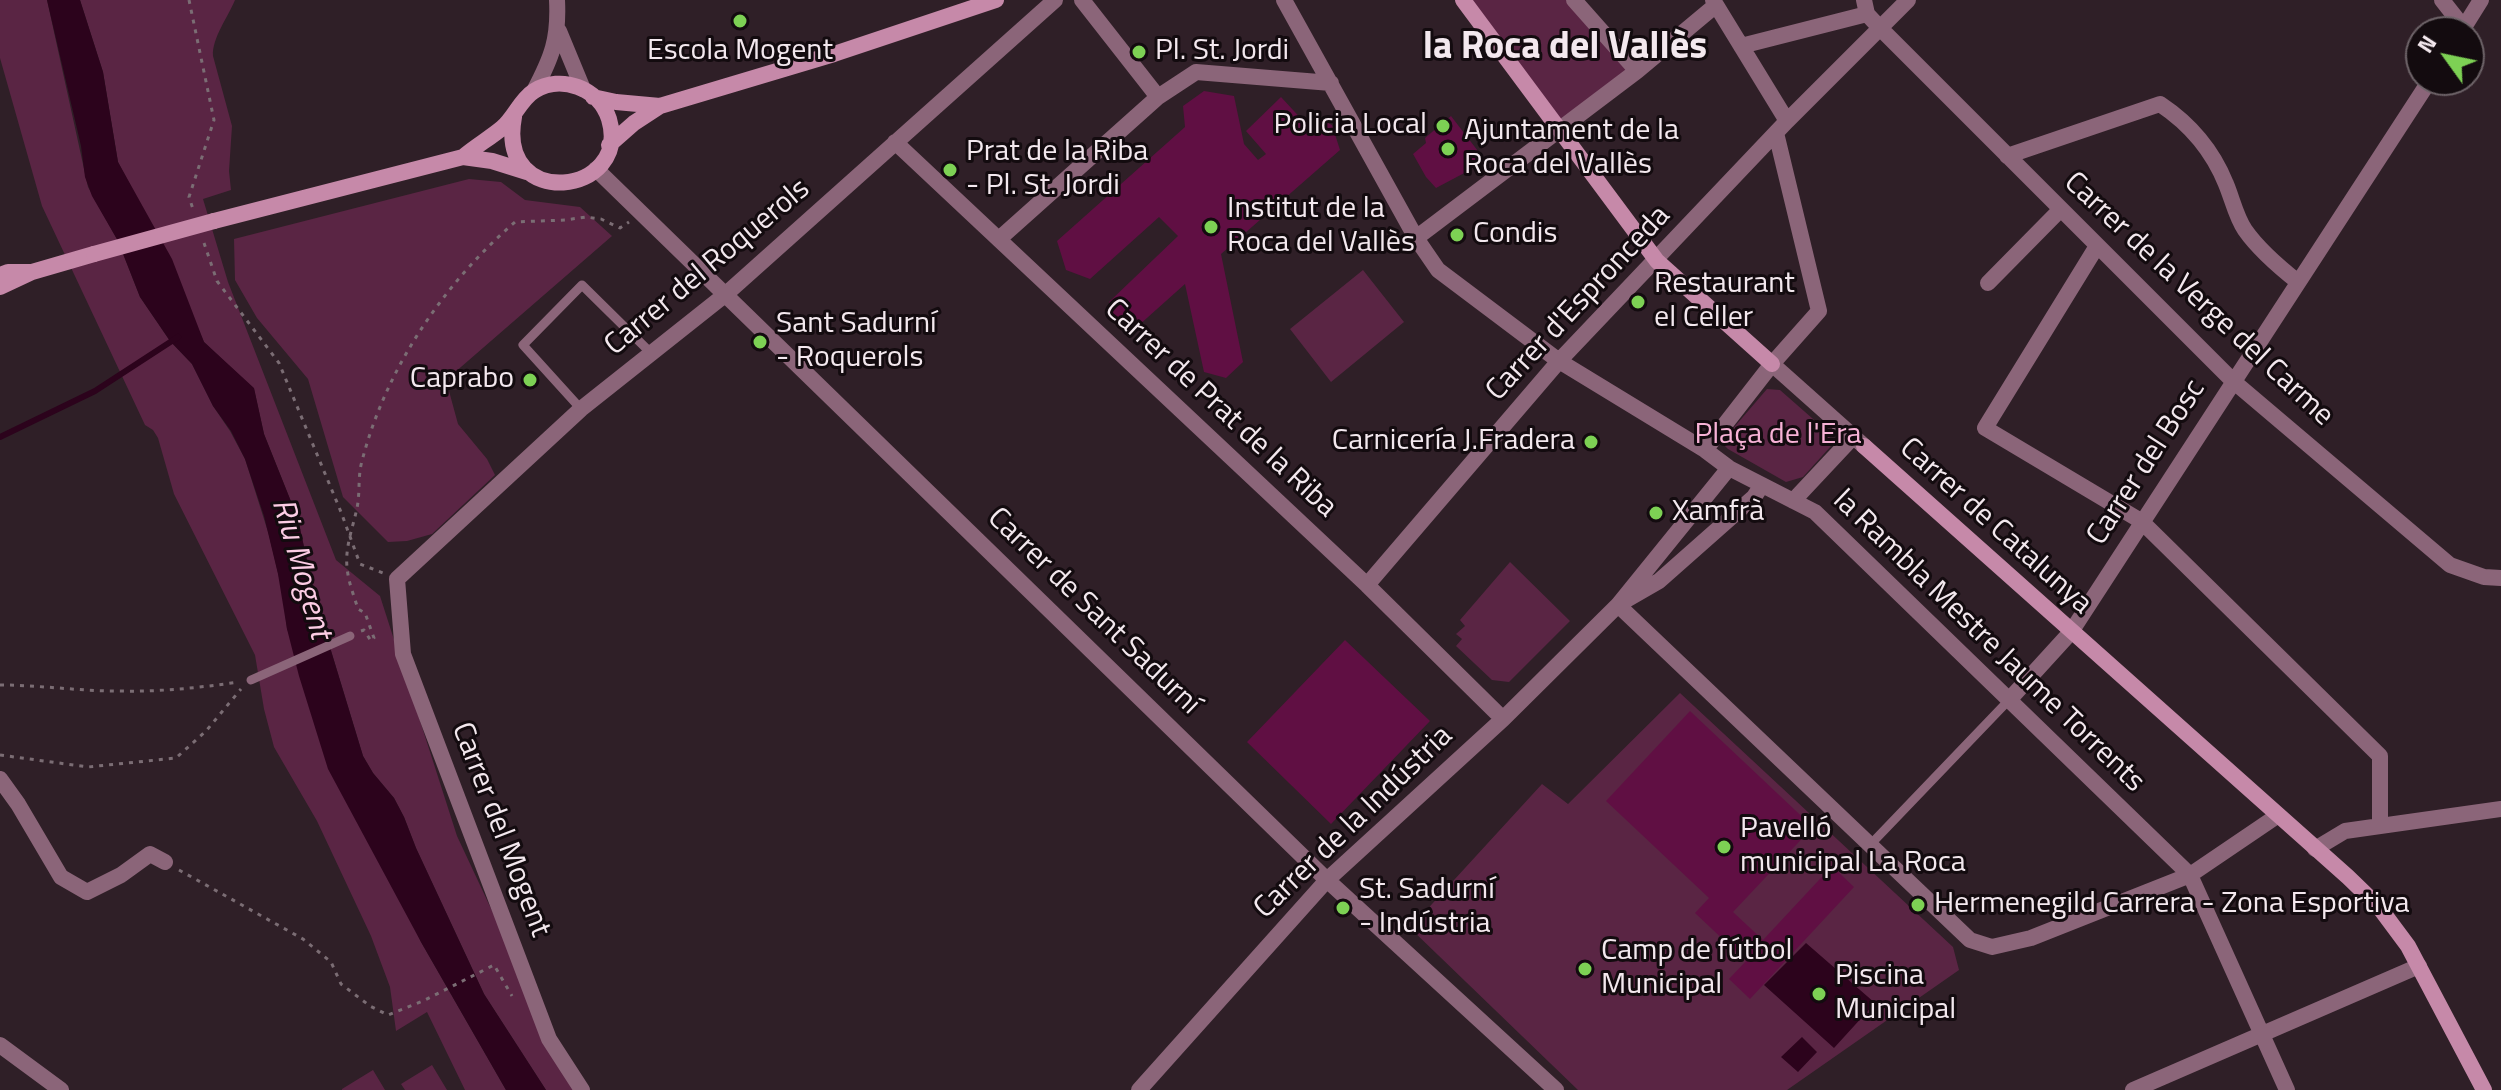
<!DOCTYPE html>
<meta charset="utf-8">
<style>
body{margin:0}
#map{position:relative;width:2501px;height:1090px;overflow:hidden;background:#2f1f27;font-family:"Titillium Web",sans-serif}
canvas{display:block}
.north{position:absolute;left:2405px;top:16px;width:80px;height:80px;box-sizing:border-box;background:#130b0f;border:2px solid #6d6368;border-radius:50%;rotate:303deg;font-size:22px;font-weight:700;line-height:32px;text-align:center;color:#f3e8ee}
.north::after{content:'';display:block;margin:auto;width:28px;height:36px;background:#7dd154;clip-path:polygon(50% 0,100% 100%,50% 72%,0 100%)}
</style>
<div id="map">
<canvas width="2501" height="1090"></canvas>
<div class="north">N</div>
</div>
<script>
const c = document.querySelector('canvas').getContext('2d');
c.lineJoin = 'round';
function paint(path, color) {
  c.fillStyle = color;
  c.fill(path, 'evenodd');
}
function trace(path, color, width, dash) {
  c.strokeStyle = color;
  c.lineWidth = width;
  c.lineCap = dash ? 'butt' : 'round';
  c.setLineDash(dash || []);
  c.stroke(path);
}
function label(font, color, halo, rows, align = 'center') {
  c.font = font + ' "Titillium Web",sans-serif';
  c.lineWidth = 6;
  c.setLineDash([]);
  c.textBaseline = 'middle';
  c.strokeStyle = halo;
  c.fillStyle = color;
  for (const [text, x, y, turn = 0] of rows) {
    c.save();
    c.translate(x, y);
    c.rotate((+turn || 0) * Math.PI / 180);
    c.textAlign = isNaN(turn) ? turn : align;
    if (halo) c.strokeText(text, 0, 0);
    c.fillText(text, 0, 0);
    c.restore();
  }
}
paint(new Path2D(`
 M 0,0 L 47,0 L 88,187 L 118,241 L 140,297 L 170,341 L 192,364 L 213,406 L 230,431 L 245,459 L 269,535 L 283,594 L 287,629 L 421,942 L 506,1090 L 465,1090 L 427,1012 L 396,1031 L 390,987 L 371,936 L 317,821 L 274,747 L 264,709 L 255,655 L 174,494 L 158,438 L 153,430 L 145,425 L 42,206 L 0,58 Z
 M 80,0 L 235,0 C 228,17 212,38 213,56 L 232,126 L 229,171 L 231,190 L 203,199 L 228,282 L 336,560 L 380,596 L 457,836 L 576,1090 L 546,1090 L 484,994 L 416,848 L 404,817 L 394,798 L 373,773 L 363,756 L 315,598 L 298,519 L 264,434 L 254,389 L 204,342 L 142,208 L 118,162 L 103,72 Z
 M 1466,0 L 1574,0 L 1630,72 L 1559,124 Z
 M 469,179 L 501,182 L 525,200 L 580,207 L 612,236 L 446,380 L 458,424 L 487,459 L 495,475 L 432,534 L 407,541 L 388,542 L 343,497 L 308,379 L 257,318 L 235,280 L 234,239 Z
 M 1363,270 L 1404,322 L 1331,382 L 1290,329 Z
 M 1767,389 L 1780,390 L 1829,433 L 1831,446 L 1803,477 L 1786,482 L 1728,449 L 1723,444 L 1724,439 Z
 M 1510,562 L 1570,621 L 1509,682 L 1492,680 L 1456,646 L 1462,639 L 1456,634 L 1465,626 L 1460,620 Z
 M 1680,693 L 1953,947 L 1959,970 L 1787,1090 L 1578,1090 L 1410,928 L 1542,784 L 1568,804 Z
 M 432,1065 L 447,1090 L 405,1090 L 401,1084 Z
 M 373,1070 L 385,1090 L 342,1090 L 342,1089 Z`), '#5a2544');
paint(new Path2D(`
 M 47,0 L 80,0 L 103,72 L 118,162 L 172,259 L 204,342 L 254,388 L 264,434 L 298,519 L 315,598 L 363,756 L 373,773 L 394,798 L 404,817 L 416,848 L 484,994 L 546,1090 L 506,1090 L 421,942 L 328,769 L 299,676 L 287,629 L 278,574 L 264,516 L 245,459 L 231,431 L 213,406 L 192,364 L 170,341 L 140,297 L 118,241 L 92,196 L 85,177 L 81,146 Z
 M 1806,943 L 1875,1003 L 1834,1048 L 1764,985 Z
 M 1802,1037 L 1817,1052 L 1798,1072 L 1781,1057 Z`), '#2c031c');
trace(new Path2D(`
 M 0,437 L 95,391 L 178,337`), '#2c031c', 6);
paint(new Path2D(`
 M 1204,91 L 1234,96 L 1244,144 L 1258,160 L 1266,154 L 1246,131 L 1281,97 L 1306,124 L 1316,117 L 1332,125 L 1340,150 L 1221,254 L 1243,362 L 1226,378 L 1204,372 L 1185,284 L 1138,326 L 1116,324 L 1109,302 L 1178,236 L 1159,217 L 1090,279 L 1066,270 L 1057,241 L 1185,127 L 1183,106 Z
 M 1451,116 L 1481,155 L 1467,166 L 1470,170 L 1436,188 L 1426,177 L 1413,154 L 1426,143 L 1425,138 Z
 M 1345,640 L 1430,721 L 1331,824 L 1247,742 Z
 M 1690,711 L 1813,827 L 1733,912 L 1763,940 L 1832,866 L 1854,887 L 1750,999 L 1729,979 L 1746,961 L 1695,913 L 1709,898 L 1606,801 Z`), '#600f43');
trace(new Path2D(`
 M 189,0 L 214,120 L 189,197 L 193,209
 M 204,243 L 217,281 L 279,363 L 341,512 L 360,564 L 383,573
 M 361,631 L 364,630 L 371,641 L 374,638 L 365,613 L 358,609 C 354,596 348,581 347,567 C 345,547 353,527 357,508 C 360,494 358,479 361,465 C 384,371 443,284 515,222 L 565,220 L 586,217 L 601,219 L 620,228 L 629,222
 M 0,685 C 39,685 78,691 117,691 C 159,692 197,688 239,682
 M 0,755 L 88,767 L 176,758 L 206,731 L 241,689
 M 179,870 L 303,939 L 331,962 L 341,984 L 370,1006 L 388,1015 L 425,1000 L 494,965 L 512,996`), '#7b6d74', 3, [4, 6]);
trace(new Path2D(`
 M 581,409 L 523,345 L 582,285 L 652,354
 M 251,680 L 350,636
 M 1870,845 L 2009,700`), '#8b6579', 9);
trace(new Path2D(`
 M 1082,0 L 1158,97
 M 1284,0 L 1416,238 L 1438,270 L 1559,361 L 1705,450 L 1729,468 L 1815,512 L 2190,875 L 2287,1090
 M 1574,0 L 1637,71
 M 1713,0 L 1787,121
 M 1864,0 L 1867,14 L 1880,28 L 2233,381 L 2450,565 L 2484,577 L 2501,578
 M 2442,0 L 2464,28
 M 559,31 L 583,89
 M 2461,32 L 2481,0
 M 1741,46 L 1867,14
 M 534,91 C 552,57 559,39 557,0
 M 895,142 L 1367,585 L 1503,719
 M 2007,156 L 2160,104 C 2190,124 2212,149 2226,184 C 2232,198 2236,217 2245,230 C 2259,250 2279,267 2298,282
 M 596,169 L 1327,880 L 1556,1090
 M 1416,238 L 1637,71 L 1716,5
 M 999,239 L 1158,97 L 1196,72 L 1331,83
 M 2097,246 L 1985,428 L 2141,521 L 2380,756 L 2380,825
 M 1988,283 L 2060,210
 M 1772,364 L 1864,446
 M 1705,450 L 1772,364 L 1819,311 L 1776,133
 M 1793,501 L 1853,437
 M 1367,585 L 1559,361 L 1787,121 L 1908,0
 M 1626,600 L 1659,581 L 1754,497 L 1762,485
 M 1618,605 L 1970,940 L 1992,947 L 2031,938 L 2190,875 L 2277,816
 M 2009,700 L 2071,632 L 2430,80
 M 0,779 L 18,804 L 61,877 L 87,892 L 121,875 L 150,854 L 165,862
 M 2315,849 L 2345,831 L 2501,809
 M 0,1045 L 61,1090
 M 582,1090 L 549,1039 L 403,654 L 397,579 L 581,409 L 726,294 L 1055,0
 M 1139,1090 L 1327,880 L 1503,719 L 1618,605 L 1729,468
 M 2133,1090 L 2419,966`), '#8b6579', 16);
trace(new Path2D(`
 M 1463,0 L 1657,261 L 1772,364
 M 593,97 L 616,102 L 660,106 L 834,54 L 996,0
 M 609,145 L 634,123 L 660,106
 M 463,157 C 476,146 490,138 502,128 C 515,117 520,100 534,91 C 561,74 599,88 609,119 C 632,196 496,212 514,117
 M 214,221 L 463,157 L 492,161 L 527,172
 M 0,275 L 8,272 L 30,272
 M 0,287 L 32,272 L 94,254
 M 1864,446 L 2348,877 L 2379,907 L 2408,946 L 2484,1090`), '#c689a9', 16);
trace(new Path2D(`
 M 94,254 L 214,221`), '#c689a9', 16);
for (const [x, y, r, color] of [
 [740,21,8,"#7dd154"],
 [1139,52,8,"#7dd154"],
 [1443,126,8,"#7dd154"],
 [1448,149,8,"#7dd154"],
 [950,170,8,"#7dd154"],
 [1211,227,8,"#7dd154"],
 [1457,235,8,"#7dd154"],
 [1638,302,8,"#7dd154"],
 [760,342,8,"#7dd154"],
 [530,380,8,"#7dd154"],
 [1591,442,8,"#7dd154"],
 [1656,513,8,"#7dd154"],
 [1724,847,8,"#7dd154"],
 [1918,905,8,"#7dd154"],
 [1343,908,8,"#7dd154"],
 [1585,969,8,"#7dd154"],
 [1819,994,8,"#7dd154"]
]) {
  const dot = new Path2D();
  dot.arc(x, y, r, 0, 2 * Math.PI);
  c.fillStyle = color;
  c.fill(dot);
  trace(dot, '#130b0f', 3);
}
label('30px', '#f3e8ee', '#130b0f', [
 ["Escola Mogent",740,52,"center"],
 ["Pl. St. Jordi",1155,52],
 ["Policia Local",1427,126,"right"],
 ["Ajuntament de la",1464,132],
 ["Roca del Vallès",1464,166],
 ["Prat de la Riba",966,153],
 ["- Pl. St. Jordi",966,187],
 ["Institut de la",1227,210],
 ["Roca del Vallès",1227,244],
 ["Condis",1473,235],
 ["Restaurant",1654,285],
 ["el Celler",1654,319],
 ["Sant Sadurní",776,325],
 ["- Roquerols",776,359],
 ["Caprabo",514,380,"right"],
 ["Carnicería J.Fradera",1575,442,"right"],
 ["Xamfrà",1672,513],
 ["Pavelló",1740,830],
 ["municipal La Roca",1740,864],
 ["St. Sadurní",1359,891],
 ["- Indústria",1359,925],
 ["Hermenegild Carrera - Zona Esportiva",1934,905],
 ["Camp de fútbol",1601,952],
 ["Municipal",1601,986],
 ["Piscina",1835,977],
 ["Municipal",1835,1011]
], 'left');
label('30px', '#f3e8ee', '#130b0f', [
 ["Carrer del Roquerols",708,268,-40],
 ["Carrer de la Verge del Carme",2198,300,43],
 ["Carrer d'Espronceda",1579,304,-47],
 ["Carrer de Prat de la Riba",1220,409,43],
 ["Carrer del Bosc",2147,463,-57],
 ["Carrer de Catalunya",1995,527,42],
 ["Carrer de Sant Sadurní",1093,612,44],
 ["la Rambla Mestre Jaume Torrents",1988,642,44],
 ["Carrer de la Indústria",1354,823,-44],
 ["Carrer del Mogent",500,830,69]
]);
label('30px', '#f7b2d6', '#130b0f', [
 ["Plaça de l'Era",1778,436]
]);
label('italic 32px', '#fccce4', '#130b0f', [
 ["Riu Mogent",300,569,74]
]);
label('bold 38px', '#f3e8ee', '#130b0f', [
 ["la Roca del Vallès",1565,49]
]);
</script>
